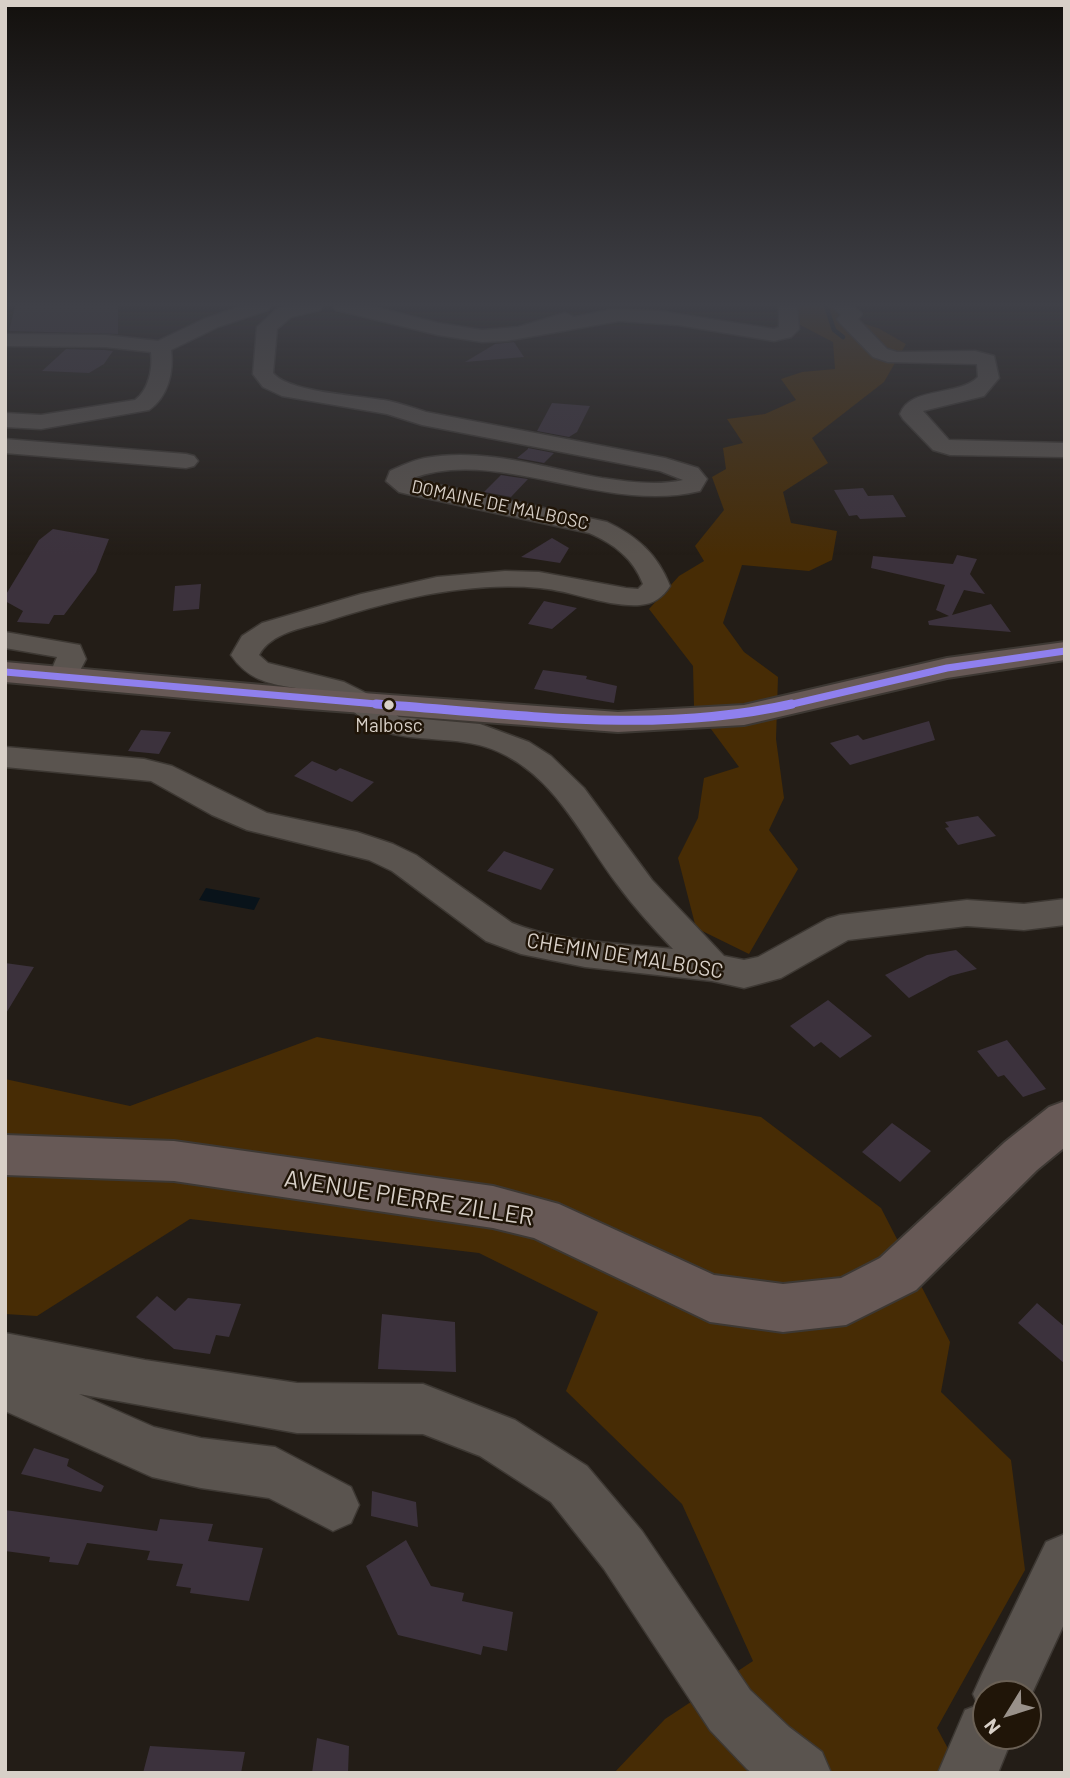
<!DOCTYPE html>
<style>
body{margin:0}
#map{position:relative;width:1070px;height:1778px;overflow:hidden;background:#231d17;font-family:Barlow,sans-serif}
canvas{display:block}
.frame{position:absolute;inset:0;border:7px solid #d8d0c8;pointer-events:none}
.north{position:absolute;left:972px;top:1680px;width:70px;height:70px;box-sizing:border-box;background:#201508;border:2px solid #6a6055;border-radius:50%;rotate:232deg;font-size:19px;font-weight:700;line-height:28px;text-align:center;color:#d8d0c8}
.north::after{content:'';display:block;margin:auto;width:24px;height:32px;background:#99918a;clip-path:polygon(50% 0,100% 100%,50% 72%,0 100%)}
</style>
<div id="map">
<canvas width="1070" height="1778"></canvas>
<div class="frame"></div>
<div class="north">N</div>
</div>
<script>
const c = document.querySelector('canvas').getContext('2d');
c.lineJoin = 'round';
function paint(path, color) {
  c.fillStyle = color;
  c.fill(path, 'evenodd');
}
function trace(path, color, width, dash) {
  c.strokeStyle = color;
  c.lineWidth = width;
  c.lineCap = dash ? 'butt' : 'round';
  c.setLineDash(dash || []);
  c.stroke(path);
}
function label(font, color, halo, rows, align = 'center') {
  c.font = font + ' Barlow,sans-serif';
  c.lineWidth = 5;
  c.setLineDash([]);
  c.textBaseline = 'middle';
  c.strokeStyle = halo;
  c.fillStyle = color;
  for (const [text, x, y, turn = 0] of rows) {
    c.save();
    c.translate(x, y);
    c.rotate((+turn || 0) * Math.PI / 180);
    c.textAlign = isNaN(turn) ? turn : align;
    if (halo) c.strokeText(text, 0, 0);
    c.fillText(text, 0, 0);
    c.restore();
  }
}
paint(new Path2D(`
 M 798,306 L 833,306 L 838,309 L 839,316 L 878,328 L 906,344 L 884,382 L 812,438 L 828,463 L 783,492 L 791,523 L 837,531 L 832,560 L 809,571 L 742,565 L 723,623 L 744,652 L 778,677 L 776,739 L 784,798 L 769,830 L 798,869 L 749,954 L 696,928 L 678,858 L 698,818 L 704,778 L 739,767 L 694,706 L 693,666 L 649,609 L 679,576 L 704,561 L 695,546 L 724,510 L 712,477 L 726,469 L 723,448 L 743,443 L 727,419 L 765,414 L 796,400 L 781,379 L 802,372 L 835,369 L 833,342 L 800,325 Z
 M 317,1037 L 761,1117 L 881,1208 L 950,1342 L 941,1392 L 1011,1460 L 1025,1570 L 937,1728 L 961,1773 L 614,1773 L 665,1719 L 753,1661 L 682,1504 L 566,1391 L 598,1312 L 479,1253 L 190,1219 L 37,1316 L 5,1314 L 5,1079 L 130,1106 Z`), '#472c05');
paint(new Path2D(`
 M 206,888 L 260,898 L 254,910 L 199,900 Z`), '#09131a');
trace(new Path2D(`
 M 826,306 L 834,330 L 843,337`), '#09131a', 4.5);
paint(new Path2D(`
 M 15,306 L 118,306 L 118,334 L 9,331 Z
 M 514,342 L 524,357 L 465,362 L 495,344 Z
 M 66,349 L 105,350 L 113,351 L 104,364 L 89,373 L 42,371 Z
 M 552,403 L 590,406 L 577,432 L 569,437 L 537,431 Z
 M 528,449 L 528,448 L 554,453 L 544,463 L 517,458 Z
 M 501,475 L 514,477 L 528,479 L 511,497 L 484,492 Z
 M 863,488 L 868,496 L 893,495 L 906,517 L 860,519 L 857,515 L 849,516 L 834,490 Z
 M 53,529 L 109,539 L 96,572 L 64,615 L 54,615 L 49,624 L 17,622 L 23,611 L 5,601 L 5,596 L 39,540 Z
 M 552,538 L 569,548 L 560,563 L 521,557 Z
 M 957,555 L 977,559 L 970,574 L 985,594 L 964,590 L 952,615 L 991,604 L 1011,632 L 929,625 L 928,621 L 949,616 L 936,610 L 945,585 L 871,568 L 873,556 L 953,564 Z
 M 201,584 L 199,609 L 173,611 L 175,586 Z
 M 544,601 L 577,608 L 552,629 L 528,624 Z
 M 543,670 L 587,676 L 586,679 L 617,686 L 614,703 L 534,689 Z
 M 929,721 L 935,740 L 850,765 L 830,743 L 858,735 L 863,740 Z
 M 141,730 L 171,732 L 159,754 L 128,751 Z
 M 312,761 L 336,771 L 340,768 L 374,782 L 352,802 L 294,776 Z
 M 978,816 L 996,836 L 958,845 L 945,828 L 949,827 L 945,822 Z
 M 504,851 L 554,869 L 541,890 L 487,871 Z
 M 956,950 L 977,969 L 950,976 L 909,998 L 885,975 L 927,955 Z
 M 5,963 L 34,967 L 5,1015 Z
 M 828,1000 L 872,1036 L 840,1058 L 821,1042 L 814,1047 L 790,1026 Z
 M 1007,1040 L 1046,1089 L 1023,1097 L 1004,1075 L 998,1077 L 977,1051 Z
 M 892,1123 L 931,1151 L 900,1182 L 862,1152 Z
 M 157,1296 L 175,1311 L 188,1298 L 241,1304 L 229,1337 L 216,1335 L 210,1354 L 174,1349 L 136,1317 Z
 M 1037,1303 L 1065,1327 L 1065,1364 L 1018,1323 Z
 M 382,1314 L 455,1322 L 456,1372 L 378,1369 Z
 M 34,1448 L 69,1459 L 67,1466 L 104,1486 L 101,1492 L 21,1474 Z
 M 372,1491 L 416,1502 L 418,1527 L 371,1516 Z
 M 5,1510 L 157,1531 L 160,1519 L 213,1524 L 208,1541 L 263,1548 L 249,1601 L 190,1593 L 191,1588 L 176,1586 L 183,1564 L 147,1560 L 150,1551 L 87,1543 L 78,1565 L 49,1562 L 50,1557 L 5,1551 Z
 M 406,1540 L 431,1586 L 464,1593 L 462,1601 L 513,1612 L 507,1651 L 483,1646 L 481,1655 L 398,1635 L 366,1566 Z
 M 317,1738 L 349,1746 L 348,1773 L 312,1773 Z
 M 150,1746 L 245,1752 L 241,1773 L 143,1773 Z`), '#3c323d');
const minor = new Path2D(`
 M 243,306 L 270,306 L 268,310 L 218,327 L 171,350 C 174,372 168,397 149,410 L 41,429 L 5,427 L 5,413 L 41,415 L 135,400 C 149,390 153,368 151,352 L 105,347 L 5,346 L 5,334 L 105,335 L 158,341 L 204,319 Z
 M 290,306 L 322,306 L 320,310 L 291,317 L 277,329 L 273,373 C 289,393 364,396 389,401 C 402,404 414,408 426,412 L 665,458 L 698,468 L 707,479 L 700,491 C 604,515 496,445 411,479 L 607,522 C 637,536 658,555 670,586 C 663,597 654,604 640,605 C 606,607 573,591 540,588 C 466,581 393,600 324,622 C 302,628 271,633 259,655 L 268,663 L 344,682 L 368,694 L 399,717 L 480,724 L 529,742 L 551,756 L 584,788 L 652,880 L 724,956 L 744,960 L 758,957 L 827,919 L 840,915 L 967,900 L 1024,904 L 1065,899 L 1065,925 L 1024,930 L 967,926 L 848,940 L 781,978 L 744,988 L 712,981 L 585,967 L 521,954 L 486,941 L 392,871 L 369,860 L 247,830 L 212,815 L 151,781 L 5,767 L 5,747 L 144,759 L 172,766 L 267,813 L 357,832 L 393,844 L 416,855 L 512,923 C 561,943 620,943 673,949 C 653,928 634,907 617,884 C 583,839 559,784 507,756 C 470,735 432,743 393,734 C 369,729 356,710 334,699 C 295,680 258,695 231,655 L 242,636 L 262,623 L 361,594 L 437,577 L 505,571 L 539,572 L 626,588 L 638,589 L 643,584 C 633,558 614,544 589,533 L 407,494 L 399,492 L 386,481 L 390,471 C 401,466 413,460 425,458 C 484,447 545,468 602,478 C 629,482 657,486 683,480 L 660,471 L 422,425 L 387,414 L 282,396 L 263,387 L 253,374 L 257,327 L 277,309 Z
 M 334,306 L 370,306 L 438,323 L 482,330 L 518,327 L 565,313 L 574,317 L 610,310 L 658,311 L 774,329 L 779,327 L 779,306 L 797,306 L 799,329 L 791,337 L 774,341 L 678,325 L 619,321 L 506,341 L 482,342 L 438,335 L 336,310 Z
 M 832,306 L 853,306 L 862,314 L 858,319 L 887,349 L 897,352 L 975,351 L 994,356 L 999,378 L 984,396 L 923,411 L 949,440 L 1065,443 L 1065,457 L 950,455 L 933,450 L 903,419 L 900,414 C 910,386 958,397 978,377 L 977,364 L 888,362 L 873,357 L 840,323 L 837,319 L 841,315 Z
 M 5,439 L 186,454 L 194,456 L 198,461 L 194,466 L 186,468 L 5,453 Z
 M 5,632 L 80,645 L 86,659 L 73,684 L 63,687 L 53,684 L 48,678 L 57,657 L 5,648 Z
 M 5,1333 L 145,1360 L 297,1383 L 423,1384 L 515,1420 L 587,1466 L 642,1531 L 750,1690 L 789,1727 L 822,1752 L 831,1773 L 752,1773 L 747,1769 L 710,1730 L 604,1569 L 551,1502 L 480,1456 L 423,1434 L 297,1433 L 79,1394 L 154,1427 L 201,1438 L 275,1447 L 351,1487 L 359,1505 L 351,1523 L 333,1531 L 269,1498 L 201,1488 L 152,1477 L 5,1411 Z
 M 1065,1534 L 1065,1622 L 1028,1702 L 1028,1694 L 986,1694 L 986,1736 L 1013,1736 L 998,1773 L 938,1773 L 965,1710 L 978,1705 L 973,1694 L 982,1674 L 1046,1542 Z`);
const major = new Path2D(`
 M 1065,642 L 1065,660 L 947,678 L 744,725 L 618,732 L 296,708 L 5,682 L 5,662 L 296,688 L 618,712 L 744,705 L 947,658 Z
 M 1065,1101 L 1065,1147 L 1037,1170 L 916,1290 L 846,1325 L 783,1332 L 710,1322 L 534,1238 L 493,1228 L 174,1181 L 5,1175 L 5,1135 L 174,1141 L 493,1186 L 559,1204 L 714,1275 L 783,1284 L 841,1278 L 880,1258 L 1005,1142 L 1049,1107 Z`);
trace(minor, '#3d3833', 3);
trace(major, '#3d3833', 4);
paint(minor, '#5a544f');
paint(major, '#675956');
trace(new Path2D(`
 M 5,672 L 400,706
 M 784,706 L 947,668 L 1065,651`), '#8f80ee', 7);
trace(new Path2D(`
 M 376,704 C 514,714 655,735 792,704`), '#8f80ee', 9);
const sky = c.createLinearGradient(0, 0, 0, 555);
sky.addColorStop(0, '#13100d');
sky.addColorStop(0.55, '#3f4047');
sky.addColorStop(1, '#3f404700');
c.fillStyle = sky;
c.fillRect(0, 0, 1070, 555);
for (const [x, y, r, color] of [
 [389,705,6,"#d8d0c8"]
]) {
  const dot = new Path2D();
  dot.arc(x, y, r, 0, 2 * Math.PI);
  c.fillStyle = color;
  c.fill(dot);
  trace(dot, '#201508', 2.5);
}
label('18px', '#d8d0c8', '#201508', [
 ["DOMAINE DE MALBOSC",500,505,12]
]);
label('19px', '#d8d0c8', '#201508', [
 ["Malbosc",389,726]
]);
label('21px', '#d8d0c8', '#201508', [
 ["CHEMIN DE MALBOSC",625,956,9]
]);
label('24px', '#d8d0c8', '#201508', [
 ["AVENUE PIERRE ZILLER",409,1198,9]
]);
</script>
